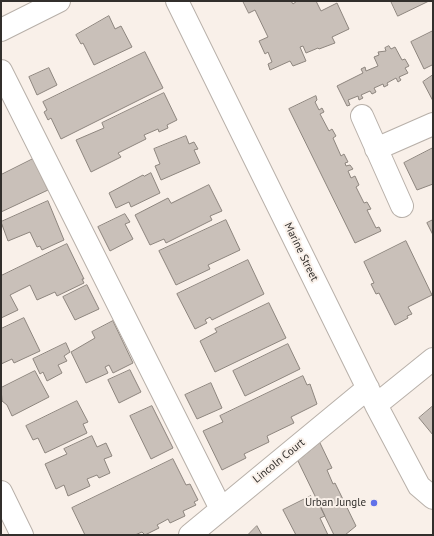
<!DOCTYPE html>
<style>
body{margin:0}
#map{position:relative;width:434px;height:536px;overflow:hidden;background:#f9f0e9;font-family:"PT Sans",sans-serif}
canvas{display:block}
.frame{position:absolute;inset:0;border:2px solid #322f2c;pointer-events:none}
</style>
<div id="map">
<canvas width="434" height="536"></canvas>
<div class="frame"></div>
</div>
<script>
const c = document.querySelector('canvas').getContext('2d');
c.lineJoin = 'round';
function paint(path, color) {
  c.fillStyle = color;
  c.fill(path, 'evenodd');
}
function trace(path, color, width, dash) {
  c.strokeStyle = color;
  c.lineWidth = width;
  c.lineCap = dash ? 'butt' : 'round';
  c.setLineDash(dash || []);
  c.stroke(path);
}
function label(font, color, halo, rows, align = 'center') {
  c.font = font + ' "PT Sans",sans-serif';
  c.lineWidth = 4;
  c.setLineDash([]);
  c.textBaseline = 'middle';
  c.strokeStyle = halo;
  c.fillStyle = color;
  for (const [text, x, y, turn = 0] of rows) {
    c.save();
    c.translate(x, y);
    c.rotate((+turn || 0) * Math.PI / 180);
    c.textAlign = isNaN(turn) ? turn : align;
    if (halo) c.strokeText(text, 0, 0);
    c.fillText(text, 0, 0);
    c.restore();
  }
}
const building = new Path2D(`
 M 243,1 L 291,1 L 293,4 L 297,1 L 316,1 L 321,11 L 337,3 L 349,29 L 332,37 L 335,43 L 319,49 L 318,48 L 306,53 L 303,46 L 300,47 L 306,61 L 293,66 L 290,61 L 270,70 L 268,64 L 272,62 L 268,52 L 265,54 L 259,41 L 268,37 L 255,10 L 249,13 Z
 M 391,1 L 429,1 L 398,16 Z
 M 109,16 L 115,29 L 121,26 L 132,47 L 94,65 L 83,43 L 81,44 L 76,35 Z
 M 433,31 L 433,66 L 432,65 L 424,69 L 411,42 Z
 M 389,46 L 391,49 L 395,47 L 402,60 L 405,59 L 409,66 L 405,68 L 408,73 L 399,77 L 401,80 L 398,82 L 396,78 L 387,83 L 388,85 L 384,87 L 383,84 L 374,88 L 376,92 L 372,94 L 370,91 L 361,95 L 363,98 L 359,100 L 358,96 L 348,100 L 350,105 L 347,106 L 337,86 L 363,73 L 361,69 L 365,67 L 366,71 L 378,66 L 374,57 L 379,55 L 378,52 L 386,51 L 385,48 Z
 M 145,52 L 163,88 L 61,139 L 51,118 L 48,120 L 44,112 L 47,110 L 43,102 Z
 M 49,68 L 57,85 L 37,95 L 29,77 Z
 M 433,75 L 433,101 L 423,82 Z
 M 164,93 L 177,120 L 167,125 L 168,128 L 159,132 L 158,129 L 144,135 L 146,139 L 118,153 L 121,157 L 91,172 L 76,140 L 104,128 L 102,123 Z
 M 316,96 L 317,100 L 315,102 L 319,110 L 322,108 L 324,112 L 320,114 L 329,131 L 332,129 L 336,136 L 333,138 L 341,156 L 344,154 L 348,162 L 345,163 L 346,166 L 350,165 L 353,169 L 348,171 L 351,178 L 355,176 L 359,185 L 356,187 L 364,203 L 367,202 L 371,209 L 367,210 L 376,228 L 379,227 L 381,231 L 355,243 L 289,109 Z
 M 186,136 L 189,144 L 194,142 L 198,149 L 194,150 L 200,163 L 161,180 L 155,166 L 160,164 L 154,149 Z
 M 433,148 L 433,184 L 417,190 L 404,163 Z
 M 33,159 L 48,190 L 1,212 L 1,175 Z
 M 151,173 L 160,193 L 131,207 L 129,202 L 116,208 L 109,193 L 143,175 L 144,176 Z
 M 209,185 L 222,211 L 210,216 L 212,220 L 166,243 L 164,239 L 150,245 L 135,215 L 168,198 L 171,203 Z
 M 48,201 L 64,240 L 42,250 L 40,246 L 37,247 L 30,232 L 8,241 L 1,222 Z
 M 125,214 L 130,222 L 125,224 L 133,239 L 110,251 L 98,227 Z
 M 226,220 L 240,250 L 208,265 L 210,269 L 176,285 L 159,251 Z
 M 433,220 L 433,235 L 427,223 Z
 M 406,241 L 432,295 L 408,307 L 412,314 L 407,316 L 408,318 L 395,325 L 379,293 L 376,294 L 371,284 L 374,283 L 364,262 Z
 M 67,244 L 84,279 L 82,279 L 84,283 L 57,296 L 55,292 L 37,300 L 30,285 L 10,295 L 18,310 L 1,318 L 1,276 Z
 M 248,260 L 264,294 L 212,320 L 210,317 L 205,320 L 207,323 L 195,329 L 177,294 Z
 M 87,285 L 99,309 L 75,320 L 63,297 Z
 M 269,303 L 286,338 L 215,372 L 200,341 L 217,332 L 215,329 Z
 M 24,318 L 40,351 L 14,363 L 12,359 L 1,364 L 1,329 Z
 M 113,321 L 133,363 L 113,373 L 109,365 L 105,367 L 108,373 L 86,383 L 71,352 L 95,338 L 92,332 Z
 M 66,343 L 70,352 L 64,356 L 67,361 L 58,365 L 62,373 L 47,381 L 43,372 L 40,374 L 33,359 Z
 M 288,344 L 300,369 L 245,396 L 233,371 Z
 M 130,370 L 141,392 L 119,403 L 108,380 Z
 M 35,371 L 49,397 L 12,416 L 7,405 L 2,401 L 1,388 Z
 M 303,376 L 307,385 L 310,384 L 317,404 L 291,417 L 294,423 L 267,436 L 269,442 L 244,454 L 246,458 L 222,470 L 203,431 L 223,422 L 220,416 Z
 M 211,383 L 222,408 L 197,419 L 185,395 Z
 M 77,401 L 88,422 L 83,424 L 87,433 L 45,453 L 38,438 L 33,440 L 26,426 Z
 M 152,406 L 173,448 L 151,459 L 130,416 Z
 M 433,406 L 433,435 L 419,418 Z
 M 92,436 L 97,447 L 106,443 L 112,456 L 104,459 L 110,473 L 99,478 L 97,475 L 87,479 L 90,486 L 68,496 L 64,485 L 56,489 L 45,464 L 67,454 L 64,449 Z
 M 320,443 L 332,468 L 327,470 L 333,484 L 335,483 L 356,526 L 345,535 L 334,535 L 298,461 Z
 M 173,459 L 186,485 L 190,484 L 198,500 L 194,502 L 196,505 L 183,511 L 185,516 L 170,523 L 168,519 L 157,525 L 159,528 L 145,535 L 142,532 L 135,535 L 85,535 L 72,508 Z
 M 311,496 L 314,501 L 317,499 L 325,516 L 320,518 L 328,535 L 296,535 L 283,510 Z
 M 257,526 L 262,535 L 248,535 Z`);
paint(building, '#c9c0b9');
trace(building, '#8d857e', 1);
const minor = new Path2D(`
 M 177,1 L 376,405 L 419,486 L 433,498
 M 1,30 L 59,1
 M 1,71 L 221,509
 M 362,116 L 402,206
 M 376,149 L 433,124
 M 376,405 L 433,359
 M 1,492 L 22,535
 M 190,535 L 368,388`);
trace(minor, '#b8b0a9', 24);
trace(minor, '#fff', 22);
for (const [x, y, r, color] of [
 [374,503,4,"#6171e9"]
]) {
  const dot = new Path2D();
  dot.arc(x, y, r, 0, 2 * Math.PI);
  c.fillStyle = color;
  c.fill(dot);
  trace(dot, '#f9f0e9', 1.5);
}
label('11px', '#322f2c', '#f9f0e9', [
 ["Marine Street",301,252,64],
 ["Lincoln Court",279,461,-39]
]);
label('11px', '#322f2c', '#f9f0e9', [
 ["Urban Jungle",366,503]
], 'right');
</script>
